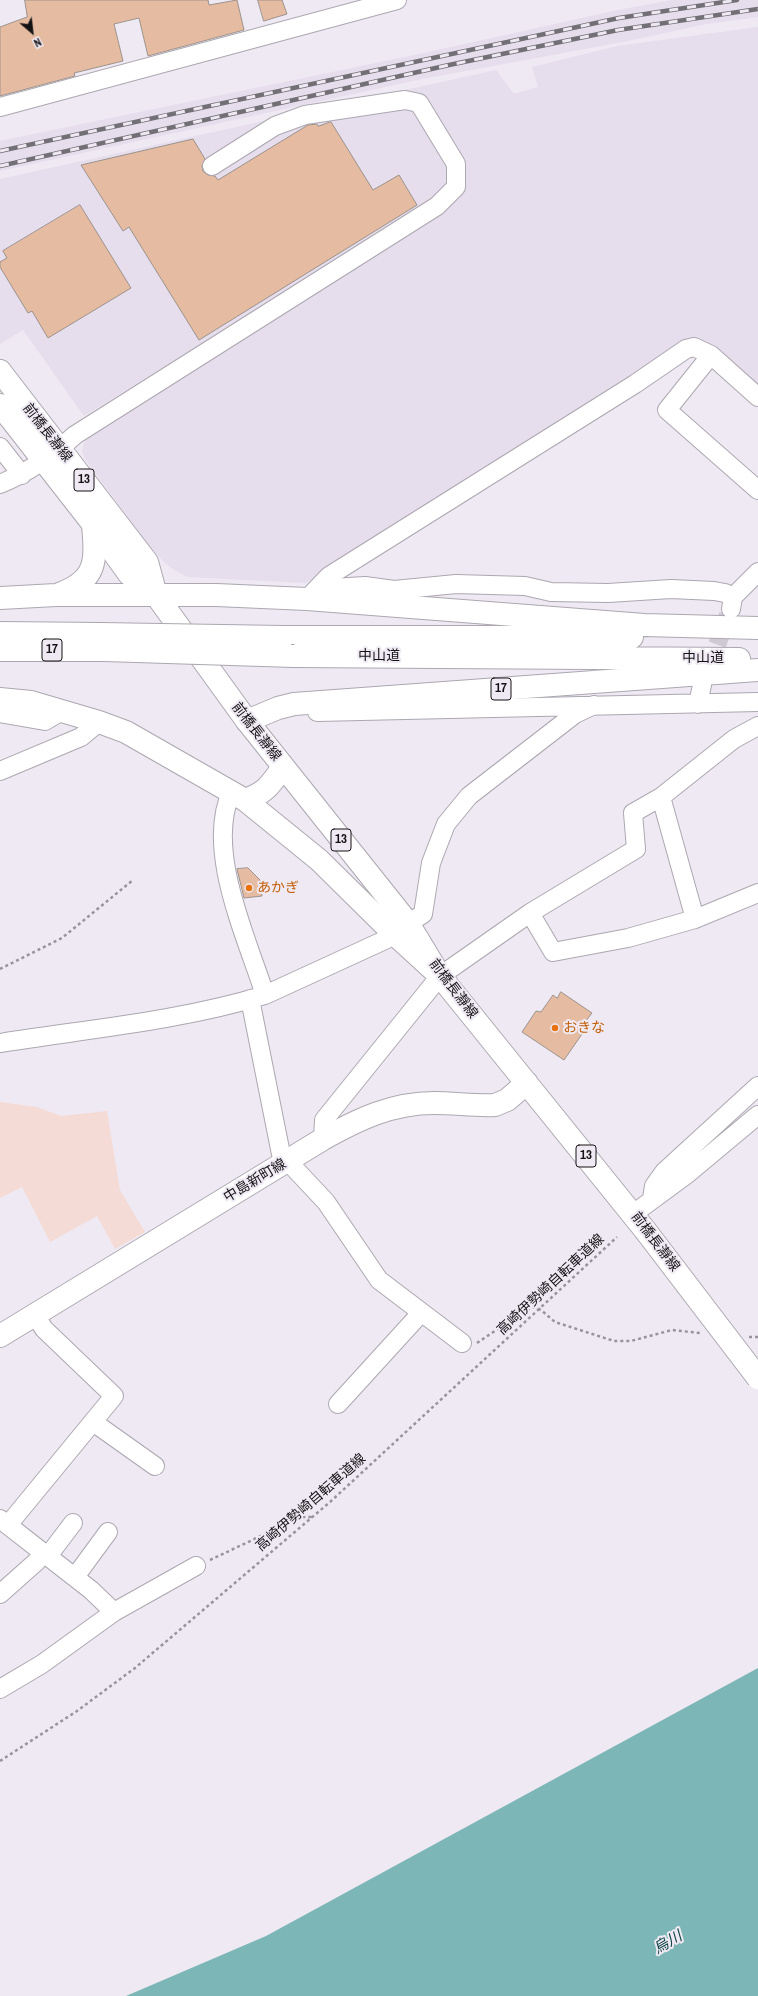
<!DOCTYPE html>
<meta charset="utf-8">
<style>
body{margin:0}
#map{position:relative;width:758px;height:1996px;overflow:hidden;background:#efe9f3;font-family:"Archivo Narrow",sans-serif}
canvas{display:block}
.north{position:absolute;left:12px;top:12px;width:40px;height:40px;-webkit-text-stroke:3px #efe9f3;paint-order:stroke;rotate:152deg;font-size:11px;font-weight:700;line-height:16px;text-align:center;color:#141215}
.north::after{content:'';display:block;margin:auto;width:14px;height:18px;background:#141215;clip-path:polygon(50% 0,100% 100%,50% 72%,0 100%)}
</style>
<div id="map">
<canvas width="758" height="1996"></canvas>
<div class="north">N</div>
</div>
<script>
const c = document.querySelector('canvas').getContext('2d');
c.lineJoin = 'round';
function paint(path, color) {
  c.fillStyle = color;
  c.fill(path, 'evenodd');
}
function trace(path, color, width, dash) {
  c.strokeStyle = color;
  c.lineWidth = width;
  c.lineCap = dash ? 'butt' : 'round';
  c.setLineDash(dash || []);
  c.stroke(path);
}
function label(font, color, halo, rows, align = 'center') {
  c.font = font + ' "Archivo Narrow","Noto Sans JP",sans-serif';
  c.lineWidth = 4;
  c.setLineDash([]);
  c.textBaseline = 'middle';
  c.strokeStyle = halo;
  c.fillStyle = color;
  for (const [text, x, y, turn = 0] of rows) {
    c.save();
    c.translate(x, y);
    c.rotate((+turn || 0) * Math.PI / 180);
    c.textAlign = isNaN(turn) ? turn : align;
    if (halo) c.strokeText(text, 0, 0);
    c.fillText(text, 0, 0);
    c.restore();
  }
}
paint(new Path2D(`
 M 0,1102 L 37,1107 L 61,1116 L 107,1111 L 120,1190 L 145,1232 L 115,1249 L 97,1216 L 50,1242 L 22,1187 L 0,1198 Z`), '#f5dbd5');
paint(new Path2D(`
 M 672,0 L 758,0 L 758,17 L 707,24 L 623,42 L 422,79 L 0,171 L 0,141 L 419,54 L 618,10 Z
 M 758,27 L 758,384 L 711,344 L 707,347 L 677,350 L 306,583 L 188,577 L 174,570 L 164,562 L 146,542 L 85,459 L 82,451 L 84,444 L 86,438 L 446,211 L 436,197 L 428,205 L 84,416 L 23,330 L 0,344 L 0,179 L 496,70 L 514,94 L 538,87 L 532,67 L 617,46 Z`), '#e6dded');
paint(new Path2D(`
 M 758,1668 L 758,1996 L 126,1996 L 266,1936 Z`), '#7cb6b6');
const building = new Path2D(`
 M 25,0 L 208,0 L 209,5 L 237,0 L 244,30 L 148,56 L 139,18 L 114,24 L 123,61 L 74,73 L 75,76 L 0,96 L 0,27 L 27,17 Z
 M 258,0 L 282,0 L 287,14 L 264,21 Z
 M 331,122 L 373,190 L 399,175 L 417,205 L 199,340 L 129,227 L 123,231 L 81,165 L 193,139 L 205,159 L 202,166 L 203,171 L 208,175 L 215,176 L 218,180 L 308,125 L 317,124 L 318,126 Z
 M 80,205 L 131,288 L 48,338 L 32,311 L 28,313 L 0,267 L 0,262 L 7,258 L 3,251 Z
 M 248,868 L 260,880 L 262,896 L 244,898 L 237,869 Z
 M 561,992 L 592,1013 L 585,1022 L 589,1024 L 564,1060 L 522,1032 L 536,1011 L 541,1012 L 553,995 L 557,998 Z`);
paint(building, '#e5bba1');
trace(building, '#9c938d', 1);
trace(new Path2D(`
 M 708,670 L 728,615`), '#cec9d2', 18, [18, 9]);
const minor = new Path2D(`
 M 0,107 L 397,0
 M 711,355 L 667,410 L 758,490
 M 0,447 L 22,475
 M 0,484 C 29,472 52,456 75,435 L 437,206 L 456,187 L 456,164 L 419,103 L 405,100 L 305,115 L 275,126 L 212,166
 M 317,589 L 365,586 L 394,590 L 456,584 L 525,586 L 551,592 L 608,593 L 671,589 L 714,591 L 725,593 L 733,597
 M 307,599 L 329,576 L 635,384 L 686,349 L 694,347 L 711,355 L 758,397
 M 731,609 L 733,597 L 758,572
 M 698,704 L 702,685
 M 317,712 L 758,702
 M 0,713 L 45,721 L 62,711
 M 0,771 L 81,737 L 99,722
 M 232,791 C 204,848 247,938 265,995
 M 661,797 L 695,919
 M 530,913 L 636,849 L 633,813 L 661,797 L 734,739 L 758,726
 M 250,999 L 281,1154 L 326,1202 L 379,1280 L 462,1343
 M 0,1043 C 88,1029 180,1021 265,995 L 387,939 L 393,933 L 423,914 L 431,863 L 446,824 L 469,796 L 575,714 L 594,705
 M 323,1139 L 324,1120 L 440,976 L 530,913 L 553,952 L 628,938 L 695,919 L 758,893
 M 652,1199 L 654,1186 L 664,1172 L 758,1086
 M 633,1214 L 686,1175 L 758,1115
 M 338,1404 L 421,1313
 M 93,1422 L 155,1466
 M 0,1519 L 91,1590 L 114,1612
 M 8,1525 L 114,1396 L 44,1329 L 35,1315
 M 48,1556 L 73,1523
 M 75,1577 L 108,1532
 M 0,1594 L 36,1562 L 44,1553
 M 0,1689 L 42,1664 L 114,1612 L 196,1566`);
const major = new Path2D(`
 M 0,371 L 147,562 L 156,595
 M 0,405 L 93,524 L 129,574 L 156,595 L 247,721 L 408,923 L 440,976 L 645,1230
 M 0,1336 L 323,1139 C 359,1119 392,1103 434,1103 C 455,1103 475,1106 495,1105 L 507,1100 L 527,1083`);
const highway = new Path2D(`
 M 59,594 C 98,580 96,560 93,524
 M 0,598 L 56,595 L 216,595 L 307,599 L 644,625 L 758,628
 M 0,633 L 100,634
 M 283,637 L 632,637
 M 0,650 L 104,650
 M 294,656 L 739,659
 M 0,699 L 31,702 L 99,722 L 126,732 L 245,800 C 266,793 271,784 283,767
 M 247,721 L 278,708 L 294,704 L 758,670
 M 245,800 L 319,860 L 393,933 L 440,976`);
trace(minor, '#aca7b0', 20);
trace(major, '#aca7b0', 24);
trace(highway, '#aca7b0', 24);
trace(new Path2D(`
 M 0,969 L 62,938 L 133,880
 M 749,1337 L 758,1337
 M 477,1343 L 526,1310 L 535,1307 L 541,1310 L 555,1322 L 614,1341 L 631,1341 L 672,1330 L 700,1333
 M 210,1560 L 301,1517 L 312,1517
 M 0,1761 L 77,1711 L 135,1668 L 330,1502 L 617,1237`), '#98949b', 2.5, [3, 3]);
trace(minor, '#fff', 18);
trace(major, '#fff', 22);
trace(highway, '#fff', 22);
const rail = new Path2D(`
 M 0,151 L 619,18 L 737,0
 M 0,166 L 449,65 L 618,30 L 758,9`);
trace(rail, '#726f75', 4.5);
trace(rail, '#efe9f3', 3, [9]);
const majorBridge = new Path2D(`
 M 645,1230 L 758,1378`);
const highwayBridge = new Path2D(`
 M 100,634 L 283,637
 M 104,650 L 294,656`);
trace(majorBridge, '#aca7b0', 24, []);
trace(highwayBridge, '#aca7b0', 24, []);
trace(majorBridge, '#fff', 22);
trace(highwayBridge, '#fff', 22);
for (const [x, y, r, color] of [
 [249,888,4,"#e8710a"],
 [555,1028,4,"#e8710a"]
]) {
  const dot = new Path2D();
  dot.arc(x, y, r, 0, 2 * Math.PI);
  c.fillStyle = color;
  c.fill(dot);
  trace(dot, '#efe9f3', 1.5);
}
for (const [x, y, w] of [
 [84,480,20],
 [52,650,20],
 [501,689,20],
 [341,840,20],
 [586,1156,20]
]) {
  const box = new Path2D();
  box.roundRect(x - w / 2, y - 11, w, 22, 3);
  c.fillStyle = '#efe9f3';
  c.fill(box);
  trace(box, '#141215', 1);
}
label('bold 13px', '#141215', null, [
 ["13",84,480],
 ["17",52,650],
 ["17",501,689],
 ["13",341,840],
 ["13",586,1156]
]);
label('14px', '#141215', '#efe9f3', [
 ["前橋長瀞線",47,433,52],
 ["中山道",379,656],
 ["中山道",703,658],
 ["前橋長瀞線",256,732,52],
 ["前橋長瀞線",453,989,53],
 ["中島新町線",255,1181,-31],
 ["前橋長瀞線",655,1242,53],
 ["高崎伊勢崎自転車道線",551,1285,-43],
 ["高崎伊勢崎自転車道線",311,1503,-41]
]);
label('14px', '#c56008', '#efe9f3', [
 ["あかぎ",257,888],
 ["おきな",563,1028]
], 'left');
label('italic 15px', '#0c4243', '#efe9f3', [
 ["烏川",668,1943,-30]
]);
</script>
